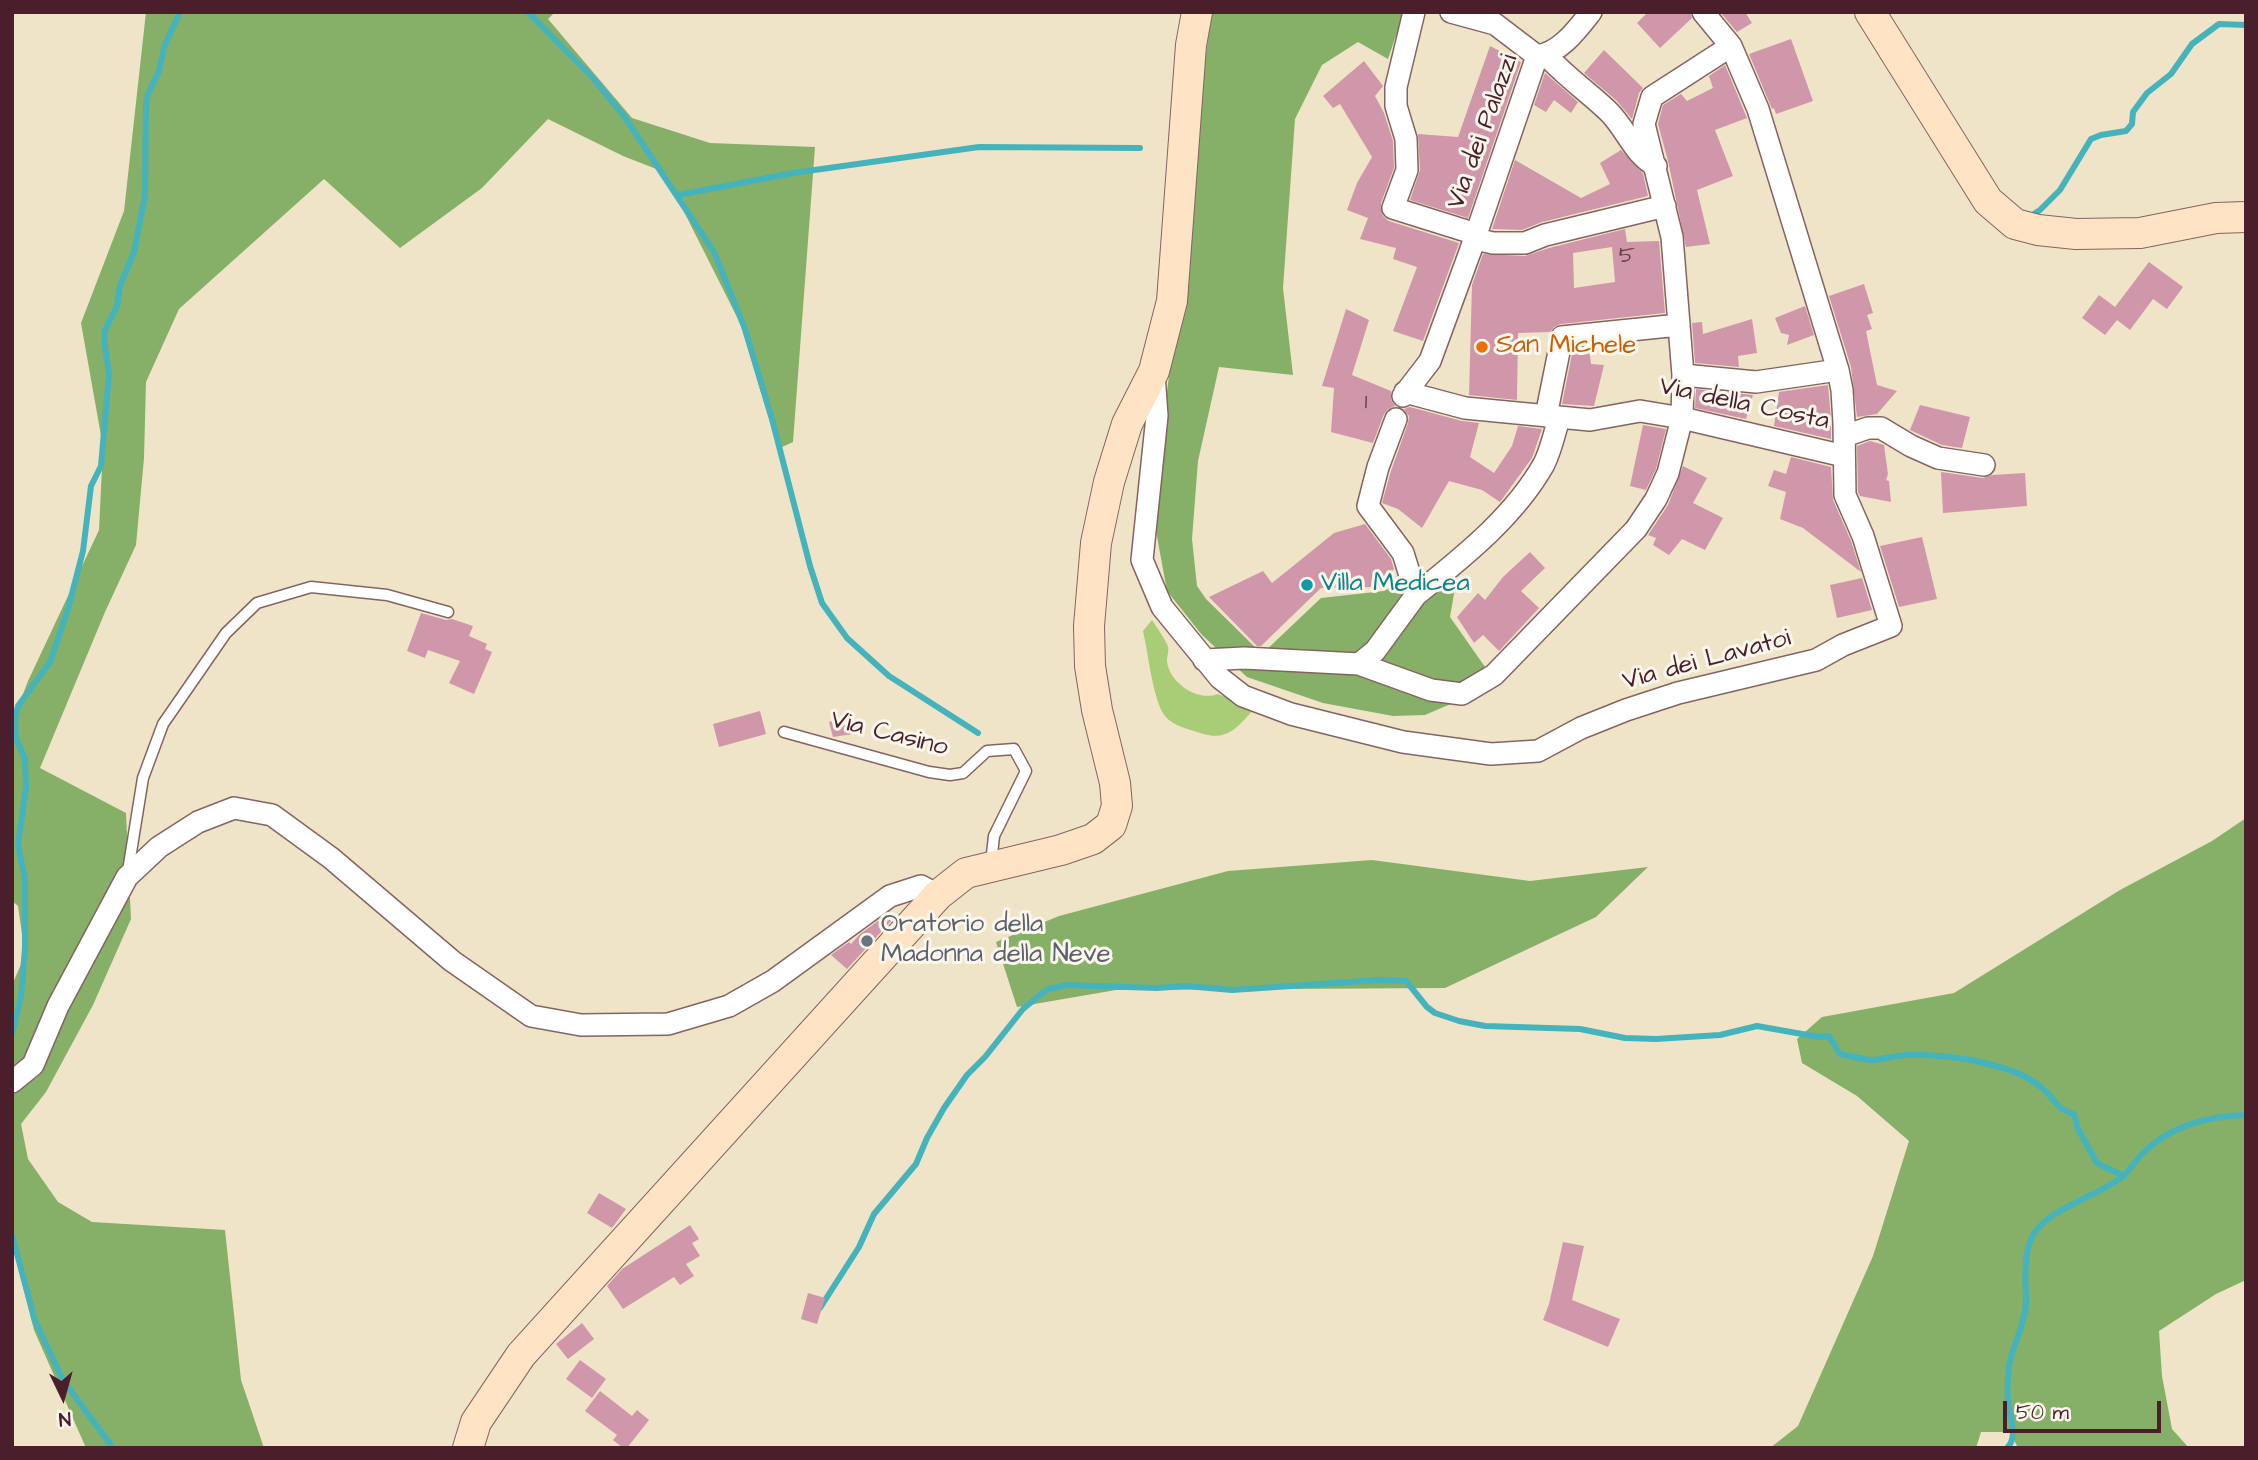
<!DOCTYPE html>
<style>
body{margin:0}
#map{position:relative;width:2258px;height:1460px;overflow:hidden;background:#f0e4c8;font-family:"Architects Daughter",sans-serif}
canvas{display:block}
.frame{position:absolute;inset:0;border:14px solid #4a1f2b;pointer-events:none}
.north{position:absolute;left:28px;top:1362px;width:70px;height:70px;-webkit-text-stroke:5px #fbf7ec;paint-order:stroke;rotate:175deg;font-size:19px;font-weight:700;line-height:28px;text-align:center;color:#4a1f2b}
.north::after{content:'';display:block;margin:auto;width:24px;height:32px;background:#4a1f2b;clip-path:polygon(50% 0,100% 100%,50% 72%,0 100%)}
.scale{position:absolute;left:2003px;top:1401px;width:158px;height:32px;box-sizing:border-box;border:4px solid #4a1f2b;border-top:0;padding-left:9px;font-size:21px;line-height:24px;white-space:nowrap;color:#4a1f2b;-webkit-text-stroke:5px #fbf7ec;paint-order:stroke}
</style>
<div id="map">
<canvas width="2258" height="1460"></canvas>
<div class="frame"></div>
<div class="north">N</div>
<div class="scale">50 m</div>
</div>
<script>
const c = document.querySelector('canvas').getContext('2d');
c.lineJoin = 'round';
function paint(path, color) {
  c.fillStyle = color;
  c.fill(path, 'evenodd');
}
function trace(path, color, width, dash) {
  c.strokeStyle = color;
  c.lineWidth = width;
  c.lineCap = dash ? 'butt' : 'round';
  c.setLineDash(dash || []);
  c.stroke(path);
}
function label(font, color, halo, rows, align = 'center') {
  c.font = font + ' "Architects Daughter",sans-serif';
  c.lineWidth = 6;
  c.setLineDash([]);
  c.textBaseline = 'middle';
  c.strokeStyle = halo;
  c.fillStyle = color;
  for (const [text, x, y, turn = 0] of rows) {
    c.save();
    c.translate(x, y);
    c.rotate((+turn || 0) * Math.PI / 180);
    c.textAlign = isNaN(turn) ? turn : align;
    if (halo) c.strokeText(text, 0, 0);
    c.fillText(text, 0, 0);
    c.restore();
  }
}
paint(new Path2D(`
 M 1152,620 C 1157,628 1163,636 1167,644 C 1170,650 1167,655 1167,661 C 1169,683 1198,702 1218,694 L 1254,709 C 1237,728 1227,742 1200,733 C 1188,729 1173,726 1165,716 C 1153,701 1148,652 1143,631 Z`), '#a9cd77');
paint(new Path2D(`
 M 146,12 L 555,12 L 548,19 L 632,118 L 710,143 L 815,147 L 793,442 L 778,449 L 740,323 L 664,172 L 623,156 L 548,119 L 482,188 L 400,248 L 324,179 L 179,309 L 146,382 L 144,458 L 136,545 L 105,612 L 40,768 L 126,813 L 131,919 L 93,1005 L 46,1092 L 21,1124 L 28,1159 L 58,1202 L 92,1222 L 225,1230 L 241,1380 L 264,1448 L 86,1448 L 34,1330 L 12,1244 L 12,985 L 25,955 L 18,906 L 12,901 L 12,723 L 28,681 L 99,530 L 103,447 L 81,323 L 124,211 Z
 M 1211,12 L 1404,12 L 1388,59 L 1358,42 L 1322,65 L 1295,119 L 1283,288 L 1293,375 L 1219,367 L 1198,461 L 1192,539 L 1197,586 L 1206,599 L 1262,654 L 1321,598 L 1384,591 L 1412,575 L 1432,592 L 1455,588 L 1450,617 L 1497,684 L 1425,715 L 1393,716 L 1323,703 L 1247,677 L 1202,635 L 1167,591 L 1156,531 L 1166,401 Z
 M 2246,818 L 2246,1280 L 2216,1294 L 2159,1331 L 2162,1376 L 2172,1429 L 2189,1448 L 2018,1448 L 2010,1432 L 1981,1432 L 1976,1448 L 1770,1448 L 1798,1426 L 1873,1256 L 1909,1141 L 1857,1096 L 1802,1063 L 1797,1039 L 1822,1017 L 1954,993 L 2120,890 L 2212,841 Z
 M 1372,860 L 1530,881 L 1648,867 L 1596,917 L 1445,988 L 1116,990 L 1017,1007 L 996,942 L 1059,916 L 1228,871 Z`), '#86b068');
trace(new Path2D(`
 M 528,12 L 593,78 L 624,116 L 714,252 L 745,329 L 772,419 L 810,566 L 822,603 L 847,638 L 889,676 L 978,733
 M 678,195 L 793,173 L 979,147 L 1140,148
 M 2031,216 L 2040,210 L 2060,190 L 2091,139 L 2101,135 L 2126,131 L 2132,124 L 2133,112 L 2147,93 L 2171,74 L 2192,44 L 2219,24 L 2246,25
 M 12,1034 L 21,997 L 25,948 L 25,880 L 18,844 L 26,788 L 25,759 L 16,738 L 15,719 L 18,706 L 50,662 L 68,609 L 83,551 L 91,486 L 101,466 L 109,374 L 104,339 L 105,330 L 117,306 L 120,286 L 134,252 L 145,195 L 146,104 L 148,94 L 159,71 L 164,47 L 180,12
 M 12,1235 L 35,1321 L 63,1380 L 113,1448
 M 820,1308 L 859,1247 L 874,1214 L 916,1164 L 927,1138 L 944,1108 L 967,1075 L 985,1057 L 1023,1009 L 1046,990 L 1066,985 L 1157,988 L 1186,986 L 1232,990 L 1379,980 L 1406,981 L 1427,1007 L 1435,1013 L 1459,1021 L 1485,1026 L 1580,1029 L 1625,1038 L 1656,1039 L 1720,1035 L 1757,1026 L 1819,1037 L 1829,1036 L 1840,1054 C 1850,1056 1861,1059 1871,1060 C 1881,1060 1888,1057 1898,1056 C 1920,1052 1967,1058 1988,1064 C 2005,1068 2029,1076 2042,1088 C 2056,1099 2054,1108 2074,1114 L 2078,1129 L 2097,1163 L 2124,1176
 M 2007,1448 C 2019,1437 2009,1416 2008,1402 C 2007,1395 2008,1371 2009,1365 C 2013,1344 2025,1325 2026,1303 C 2026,1283 2023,1259 2031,1239 C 2043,1210 2097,1197 2122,1177 C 2130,1170 2136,1160 2143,1153 C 2171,1125 2208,1116 2246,1115`), '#44b3bc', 6);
paint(new Path2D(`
 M 1648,12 L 1690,12 L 1692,18 L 1660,48 L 1637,23 Z
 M 1720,12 L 1745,12 L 1752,23 L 1737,32 Z
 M 1791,39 L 1813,101 L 1776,114 L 1774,108 L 1772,109 L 1749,54 Z
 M 1490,46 L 1521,62 L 1468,218 L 1410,200 L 1420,170 L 1418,134 L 1458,137 Z
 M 1604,50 L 1643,88 L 1639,93 L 1632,119 L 1617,101 L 1584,73 Z
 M 1364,61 L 1383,86 L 1375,96 L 1384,113 L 1393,141 L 1394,168 L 1381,203 L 1383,216 L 1389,221 L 1459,243 L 1423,341 L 1393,331 L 1417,267 L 1393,259 L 1396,248 L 1360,239 L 1368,218 L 1347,210 L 1357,183 L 1372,157 L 1340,104 L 1333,108 L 1323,96 Z
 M 1725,65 L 1747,118 L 1715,130 L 1733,176 L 1697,190 L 1710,244 L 1686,247 L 1668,161 L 1658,124 L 1663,105 L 1681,94 L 1687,101 L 1713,88 L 1709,76 Z
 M 1545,73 L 1578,102 L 1571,113 L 1554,100 L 1546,112 L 1534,105 Z
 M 1621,150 L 1643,173 L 1648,196 L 1542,222 L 1522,230 L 1492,229 L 1515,160 L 1581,198 L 1610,184 L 1600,163 Z
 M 1625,229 L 1627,242 L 1659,241 L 1665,313 L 1561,324 L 1554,327 L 1550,332 L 1518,333 L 1517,400 L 1469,395 L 1472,285 L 1483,254 L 1525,256 L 1549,248 ZM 1612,247 L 1615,282 L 1574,288 L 1573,253 Z
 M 2149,262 L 2183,287 L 2167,309 L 2153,299 L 2130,330 L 2117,320 L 2105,335 L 2082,318 L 2099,295 L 2115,307 Z
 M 1864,284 L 1873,313 L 1867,315 L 1872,329 L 1866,331 L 1877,385 L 1897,391 L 1877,414 L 1857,417 L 1851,367 L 1829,296 Z
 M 1805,306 L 1814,335 L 1787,345 L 1789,335 L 1781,333 L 1775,318 Z
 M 1346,309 L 1369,320 L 1352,375 L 1391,391 L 1391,400 L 1395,406 L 1388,409 L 1384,414 L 1373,443 L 1331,432 L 1334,388 L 1322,386 Z
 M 1752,319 L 1757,353 L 1738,356 L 1739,367 L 1695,363 L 1692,323 L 1702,322 L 1703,334 Z
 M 1589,347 L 1591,364 L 1604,365 L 1594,406 L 1562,404 L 1573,349 Z
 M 1828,385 L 1831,420 L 1819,422 L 1831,426 L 1831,439 L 1774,426 L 1779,392 Z
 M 1696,389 L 1753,395 L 1746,419 L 1695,408 Z
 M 1920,405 L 1970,417 L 1962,448 L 1942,445 L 1910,430 Z
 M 1410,407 L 1462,421 L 1479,423 L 1470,457 L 1494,473 L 1512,446 L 1518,426 L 1542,429 L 1532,458 L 1500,502 L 1482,490 L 1449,481 L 1422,528 L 1398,509 L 1382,503 L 1391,471 L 1408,423 L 1409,416 L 1404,409 Z
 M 1643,425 L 1666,429 L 1656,469 L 1646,490 L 1630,486 Z
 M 1870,441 L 1884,445 L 1888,474 L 1886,480 L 1889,481 L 1891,502 L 1860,496 L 1858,492 L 1857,446 Z
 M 1791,457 L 1831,467 L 1833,500 L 1851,541 L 1861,572 L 1803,528 L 1780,519 L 1786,492 L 1768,486 L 1774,470 L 1786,474 Z
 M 1683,466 L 1707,478 L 1693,503 L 1723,518 L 1705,550 L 1682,539 L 1669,555 L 1653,545 L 1656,538 L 1648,535 L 1668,505 Z
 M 1941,472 L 1983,478 L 1992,475 L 2025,473 L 2027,506 L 1943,513 Z
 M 1365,524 L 1391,559 L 1394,569 L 1379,587 L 1321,588 L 1261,646 L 1257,646 L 1209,597 L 1263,571 L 1272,583 L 1334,533 Z
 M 1922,537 L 1937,599 L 1899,607 L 1880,546 Z
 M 1530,552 L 1545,568 L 1521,591 L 1539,608 L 1499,651 L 1483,635 L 1474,643 L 1457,617 L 1478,593 L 1485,600 L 1503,577 Z
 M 1862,578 L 1872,610 L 1837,618 L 1830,585 Z
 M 421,613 L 446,620 L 452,619 L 473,626 L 469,636 L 487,644 L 485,649 L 492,652 L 474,694 L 449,683 L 460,661 L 428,650 L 425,658 L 407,651 Z
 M 760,711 L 766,734 L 719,747 L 713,724 Z
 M 849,717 L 853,734 L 833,737 L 829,722 Z
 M 885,916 L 891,921 L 847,969 L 831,955 L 849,942 L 851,944 L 860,934 Z
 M 599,1193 L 626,1209 L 612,1228 L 587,1213 Z
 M 690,1225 L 699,1239 L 692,1243 L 700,1256 L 686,1264 L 694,1276 L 680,1285 L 674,1277 L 623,1309 L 607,1286 L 622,1269 Z
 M 1563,1242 L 1584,1246 L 1572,1300 L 1620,1319 L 1608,1347 L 1543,1320 L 1549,1304 Z
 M 808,1293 L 825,1298 L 817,1324 L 801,1319 Z
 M 582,1323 L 594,1339 L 568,1359 L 556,1344 Z
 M 580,1360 L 606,1379 L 592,1398 L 566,1379 Z
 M 600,1391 L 632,1416 L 637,1410 L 649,1420 L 627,1448 L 623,1448 L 613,1440 L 617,1435 L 585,1411 Z`), '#cf97a9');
const lane = new Path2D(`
 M 784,732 L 929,772 L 950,775 L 963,773 L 987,751 L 1014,749 L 1026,771 L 994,836 L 991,863
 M 128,871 L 143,778 L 163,724 L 226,633 L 257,603 L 311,587 L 387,595 L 448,612`);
const street = new Path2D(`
 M 1414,12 L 1396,87 L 1396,106 L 1406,139 L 1407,170 L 1393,208 L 1476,234
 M 1451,12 L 1495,24 L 1537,56
 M 1546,55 C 1565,76 1588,92 1608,111 C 1626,128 1633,154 1656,166
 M 1475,239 L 1493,243 L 1525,243 L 1545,235 L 1665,206
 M 1154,374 L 1157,416 L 1142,560 L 1162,607 L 1220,678 L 1243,696 L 1291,714 L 1403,742 L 1491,754 L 1538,751 L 1581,728 L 1626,710 L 1678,693 L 1816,660 L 1843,645 L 1891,626 L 1863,536 L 1845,495 L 1844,423 L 1842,390 L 1838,370 L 1758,109 L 1731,46 L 1703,12
 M 1683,375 L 1756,382 L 1838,370
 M 1405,392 L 1465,408 L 1590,420 L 1640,411 L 1682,418 L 1844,456
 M 1403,396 L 1430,361 L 1470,252 L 1537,56 C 1560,53 1577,30 1591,12
 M 1546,416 L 1562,337 L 1679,325
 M 1845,436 L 1868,428 L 1881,428 L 1911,446 L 1938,458 L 1984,465
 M 1416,595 C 1463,557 1514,517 1544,464 C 1551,450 1555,432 1559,418
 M 1204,660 L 1244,658 L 1359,664 L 1431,690 L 1462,694 L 1494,675 L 1636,529 L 1656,499 L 1668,473 L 1682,418 L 1683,375 L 1672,237 L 1644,124 L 1652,97 L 1731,46
 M 1359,664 L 1375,651 L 1416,595 L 1403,553 L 1368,506 L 1378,467 L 1396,419
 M 12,1082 L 33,1065 L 58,1006 L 127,877 L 159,847 L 198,822 L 234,808 L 272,815 L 331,858 L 452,961 L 531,1016 L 581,1025 L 668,1024 L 729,1006 L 773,981 L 890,896 L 921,886 L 938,895`);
const secondary = new Path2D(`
 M 1870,12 L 1988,201 L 2015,224 L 2038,230 L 2076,234 L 2140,233 L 2216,218 L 2246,217
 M 468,1448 L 476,1422 L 521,1355 L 938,895 L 966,873 L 1061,850 L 1093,839 L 1111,825 L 1117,806 L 1115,783 L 1097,710 L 1090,666 L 1089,626 L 1096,543 L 1109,482 L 1127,424 L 1154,371 L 1172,301 L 1191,45 L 1197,12`);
trace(lane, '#846462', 13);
trace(street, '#846462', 24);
trace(secondary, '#846462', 32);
trace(lane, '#fff', 10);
trace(street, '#fff', 21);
trace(secondary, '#fee4c5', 30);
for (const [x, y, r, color] of [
 [1482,347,7,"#e8710a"],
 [1307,585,7,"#0f9aa8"],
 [867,941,7,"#6b7280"]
]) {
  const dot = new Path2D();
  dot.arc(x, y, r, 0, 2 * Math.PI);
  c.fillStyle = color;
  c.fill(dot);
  trace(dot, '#fbf7ec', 2.5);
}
label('23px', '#6b3d4a', null, [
 ["5",1627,257],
 ["1",1366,403]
]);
label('26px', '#4a1f2b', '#fbf7ec', [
 ["Via dei Palazzi",1484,132,-70],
 ["Via della Costa",1744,405,12],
 ["Via dei Lavatoi",1707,661,-15],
 ["Via Casino",889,735,14]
]);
label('26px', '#c56008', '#fbf7ec', [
 ["San Michele",1496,347]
], 'left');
label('26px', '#0d838f', '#fbf7ec', [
 ["Villa Medicea",1321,585]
], 'left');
label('26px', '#5b616d', '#fbf7ec', [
 ["Oratorio della",881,926],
 ["Madonna della Neve",881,956]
], 'left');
</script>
